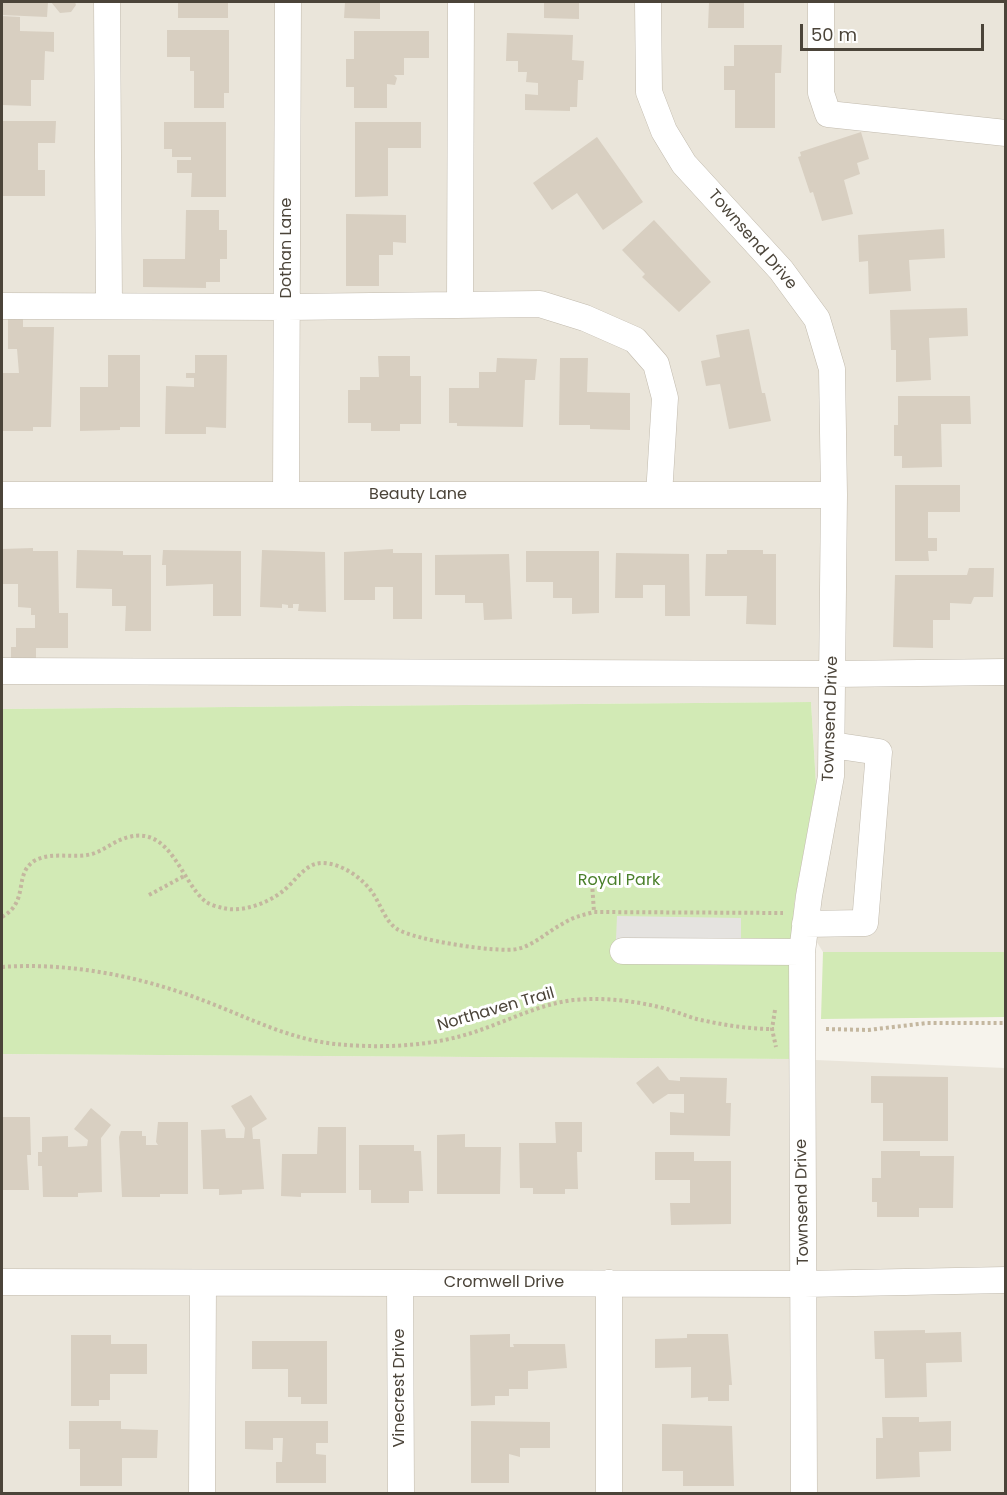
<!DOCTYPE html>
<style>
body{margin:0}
#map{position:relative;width:1007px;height:1495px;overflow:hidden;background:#f6f3ec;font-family:Poppins,sans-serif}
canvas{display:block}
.frame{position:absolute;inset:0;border:3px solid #4b4439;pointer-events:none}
.scale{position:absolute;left:800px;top:24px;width:184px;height:27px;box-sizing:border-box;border:3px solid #4b4439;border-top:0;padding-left:8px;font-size:18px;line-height:21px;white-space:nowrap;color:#4b4439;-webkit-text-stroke:4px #fff;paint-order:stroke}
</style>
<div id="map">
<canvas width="1007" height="1495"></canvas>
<div class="frame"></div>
<div class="scale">50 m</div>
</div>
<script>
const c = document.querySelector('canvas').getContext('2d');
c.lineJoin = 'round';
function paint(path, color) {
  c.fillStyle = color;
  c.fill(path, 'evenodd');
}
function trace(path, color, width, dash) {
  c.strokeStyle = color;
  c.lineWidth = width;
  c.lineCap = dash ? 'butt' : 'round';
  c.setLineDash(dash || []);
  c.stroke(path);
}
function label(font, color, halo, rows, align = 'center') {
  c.font = font + ' Poppins,sans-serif';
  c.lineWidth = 6;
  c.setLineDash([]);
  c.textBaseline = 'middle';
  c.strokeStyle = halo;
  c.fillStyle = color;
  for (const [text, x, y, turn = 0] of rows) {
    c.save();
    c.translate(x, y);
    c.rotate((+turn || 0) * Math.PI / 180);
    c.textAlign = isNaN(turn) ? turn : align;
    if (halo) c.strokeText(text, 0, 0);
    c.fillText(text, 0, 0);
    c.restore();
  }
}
paint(new Path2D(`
 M 2,2 L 1005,2 L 1005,952 L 823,952 L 794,905 L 816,785 L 811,702 L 2,709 Z
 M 2,1054 L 792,1059 L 1005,1068 L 1005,1493 L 2,1494 Z`), '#eae5da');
paint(new Path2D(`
 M 811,702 L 816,785 L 794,905 L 792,1059 L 2,1054 L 2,709 Z
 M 823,952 L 1005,952 L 1005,1017 L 821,1019 Z`), '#d2eab5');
paint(new Path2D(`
 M 617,916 L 741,918 L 741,962 L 615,962 Z`), '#e5e3e0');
paint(new Path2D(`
 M 2,2 L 48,2 L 47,17 L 2,15 Z
 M 51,2 L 75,2 L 76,5 L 71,12 L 60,13 Z
 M 178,2 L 228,2 L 228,18 L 178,18 Z
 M 345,2 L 380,2 L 380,19 L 344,18 Z
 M 544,2 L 579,2 L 579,19 L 544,18 Z
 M 709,2 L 744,2 L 744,28 L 708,28 Z
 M 2,16 L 20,17 L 20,31 L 54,32 L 54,52 L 45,51 L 44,80 L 31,80 L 31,106 L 2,105 Z
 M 167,30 L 229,30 L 229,93 L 224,93 L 224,108 L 194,108 L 194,71 L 190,71 L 190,57 L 167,57 Z
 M 354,31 L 429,31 L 429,58 L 404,58 L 404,75 L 394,75 L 397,78 L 395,85 L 387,84 L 387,108 L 354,108 L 354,87 L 346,87 L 346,59 L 354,59 Z
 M 507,33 L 573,35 L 572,60 L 584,61 L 583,80 L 578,80 L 577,107 L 570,107 L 570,111 L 525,110 L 525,94 L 538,95 L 538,83 L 526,82 L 527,72 L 518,72 L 518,61 L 506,61 Z
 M 734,45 L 782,45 L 781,73 L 775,73 L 775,128 L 735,128 L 735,90 L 724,90 L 724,66 L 734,66 Z
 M 2,121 L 56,121 L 55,143 L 38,143 L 38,170 L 45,170 L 45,196 L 2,196 Z
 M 164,122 L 226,122 L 226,197 L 191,197 L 192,173 L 177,173 L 177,160 L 191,160 L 191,157 L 172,157 L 172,149 L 164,149 Z
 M 355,122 L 421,122 L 421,148 L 388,148 L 388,196 L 355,197 Z
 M 861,132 L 869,159 L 857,163 L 860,174 L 844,180 L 853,214 L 822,221 L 813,192 L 810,193 L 798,157 L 801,156 L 800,152 Z
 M 597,137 L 643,202 L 603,230 L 577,193 L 552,210 L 533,183 Z
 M 186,210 L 219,210 L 219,230 L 227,230 L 227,259 L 220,259 L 220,282 L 206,282 L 206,288 L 143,287 L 143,259 L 185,259 Z
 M 346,214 L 406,215 L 406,243 L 393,242 L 393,255 L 379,255 L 379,286 L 346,286 Z
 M 654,220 L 711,282 L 679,312 L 642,277 L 645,274 L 622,250 Z
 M 944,229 L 945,258 L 909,260 L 911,291 L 869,294 L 868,261 L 859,262 L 858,235 Z
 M 967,308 L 968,336 L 929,338 L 931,380 L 896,382 L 896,350 L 891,350 L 890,310 Z
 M 23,314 L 23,327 L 54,327 L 51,427 L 33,427 L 33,431 L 2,431 L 2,373 L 19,373 L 17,349 L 8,349 L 8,315 Z
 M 749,329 L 762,393 L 765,393 L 771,421 L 729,429 L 720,384 L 706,386 L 701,361 L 720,357 L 716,335 Z
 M 108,355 L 140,355 L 140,427 L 120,427 L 120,430 L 80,431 L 80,387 L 108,387 Z
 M 195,355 L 227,355 L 226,428 L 206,427 L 206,434 L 165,434 L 166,386 L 194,387 L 194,378 L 186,378 L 186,373 L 195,373 Z
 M 378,356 L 410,356 L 410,376 L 421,376 L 421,424 L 400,424 L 400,431 L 371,431 L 371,423 L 348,423 L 348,390 L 360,390 L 360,377 L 379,377 Z
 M 497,358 L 537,359 L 535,380 L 525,380 L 523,427 L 457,426 L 457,423 L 449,423 L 449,388 L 479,388 L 479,372 L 496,372 Z
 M 560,358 L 588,358 L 587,392 L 630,393 L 630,430 L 590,429 L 590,425 L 559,425 Z
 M 898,396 L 970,396 L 971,424 L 941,424 L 942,467 L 902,468 L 902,456 L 894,456 L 894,425 L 898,425 Z
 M 895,485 L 960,485 L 960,512 L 928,512 L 928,538 L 937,538 L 937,551 L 928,551 L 929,561 L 895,561 Z
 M 33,548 L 33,551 L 58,551 L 59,613 L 68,613 L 68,648 L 36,648 L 36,660 L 11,660 L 11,647 L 16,647 L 16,628 L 35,628 L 35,615 L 31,615 L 31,608 L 18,607 L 18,584 L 2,584 L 2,549 Z
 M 393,549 L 393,553 L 422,553 L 422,619 L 393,619 L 393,587 L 375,587 L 375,600 L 344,600 L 344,552 Z
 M 77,550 L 123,551 L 123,555 L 151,555 L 151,631 L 125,631 L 126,606 L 112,606 L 112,589 L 76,588 Z
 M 163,550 L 241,551 L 241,616 L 213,616 L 213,584 L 166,586 L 166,565 L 162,565 Z
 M 262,550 L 325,552 L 326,612 L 298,611 L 299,604 L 293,604 L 293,608 L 288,608 L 288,605 L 282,604 L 282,608 L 260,607 Z
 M 727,550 L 763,550 L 763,554 L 776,554 L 776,625 L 746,624 L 747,596 L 705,596 L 706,554 L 727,554 Z
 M 526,551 L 599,551 L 599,613 L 572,614 L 572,598 L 553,598 L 553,582 L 526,582 Z
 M 616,553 L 689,554 L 690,616 L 665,616 L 665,585 L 643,585 L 643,598 L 615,598 Z
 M 509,554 L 512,619 L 484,620 L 483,603 L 465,603 L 465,595 L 435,595 L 435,555 Z
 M 969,568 L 994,568 L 993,597 L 974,597 L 971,604 L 950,603 L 950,620 L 933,620 L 933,648 L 893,647 L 895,575 L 967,575 Z
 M 658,1066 L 669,1080 L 680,1081 L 680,1077 L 727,1078 L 726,1103 L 731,1103 L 730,1136 L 670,1135 L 670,1112 L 684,1113 L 684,1094 L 668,1094 L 653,1104 L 636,1083 Z
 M 871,1076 L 948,1077 L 948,1141 L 883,1141 L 883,1103 L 871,1103 Z
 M 251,1095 L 267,1119 L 252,1128 L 253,1139 L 260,1139 L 264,1189 L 242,1190 L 242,1194 L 219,1195 L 219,1189 L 203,1189 L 201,1130 L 225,1129 L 226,1138 L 244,1138 L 245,1128 L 231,1106 Z
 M 91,1108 L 111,1125 L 101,1138 L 102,1192 L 78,1193 L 78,1197 L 43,1197 L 42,1166 L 38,1166 L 38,1152 L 42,1152 L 42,1137 L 68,1136 L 68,1147 L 87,1146 L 88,1140 L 74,1129 Z
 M 2,1117 L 30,1117 L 31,1155 L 27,1155 L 29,1190 L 2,1190 Z
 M 158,1122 L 188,1122 L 188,1194 L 160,1194 L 160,1197 L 122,1197 L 119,1137 L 121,1131 L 142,1131 L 142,1136 L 146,1136 L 146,1145 L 158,1145 L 156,1142 Z
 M 555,1122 L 582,1122 L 582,1152 L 577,1152 L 578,1189 L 565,1189 L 565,1194 L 533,1194 L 533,1188 L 520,1188 L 519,1143 L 556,1143 Z
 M 318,1127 L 346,1127 L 346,1193 L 301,1193 L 301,1197 L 281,1196 L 282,1154 L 317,1154 Z
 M 465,1134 L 465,1147 L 501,1147 L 500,1194 L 437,1194 L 437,1135 Z
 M 359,1145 L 414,1145 L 414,1151 L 421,1151 L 423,1191 L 409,1191 L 409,1203 L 371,1203 L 371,1190 L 359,1190 Z
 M 881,1151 L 920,1151 L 920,1156 L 954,1156 L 953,1208 L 919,1208 L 919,1217 L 877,1217 L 877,1202 L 872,1202 L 872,1178 L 881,1178 Z
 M 655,1152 L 694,1152 L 694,1161 L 731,1161 L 731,1224 L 671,1225 L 670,1203 L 690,1203 L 690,1180 L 655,1180 Z
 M 925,1330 L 925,1333 L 961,1332 L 962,1362 L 926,1363 L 927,1397 L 885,1398 L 884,1359 L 875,1359 L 874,1331 Z
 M 510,1334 L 510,1347 L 514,1347 L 513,1344 L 565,1344 L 567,1368 L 528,1371 L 528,1389 L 509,1389 L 509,1396 L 495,1396 L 495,1405 L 471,1406 L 470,1335 Z
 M 687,1334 L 728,1334 L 732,1385 L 729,1385 L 729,1401 L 708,1401 L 708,1397 L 691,1398 L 691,1367 L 655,1368 L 655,1339 L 687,1338 Z
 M 71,1335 L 111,1335 L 111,1344 L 147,1344 L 147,1374 L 110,1374 L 110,1400 L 99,1400 L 99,1406 L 71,1406 Z
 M 252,1341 L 327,1341 L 327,1404 L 301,1404 L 301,1397 L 288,1397 L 288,1369 L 252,1369 Z
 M 882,1417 L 919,1417 L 919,1422 L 951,1421 L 951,1451 L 919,1452 L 920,1477 L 876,1479 L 876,1438 L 883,1438 Z
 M 69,1421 L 121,1421 L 121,1429 L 158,1430 L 157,1458 L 122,1458 L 122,1486 L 80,1486 L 80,1449 L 69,1449 Z
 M 245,1421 L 328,1421 L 328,1443 L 316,1443 L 316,1454 L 326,1455 L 326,1483 L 276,1483 L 276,1462 L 282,1462 L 283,1438 L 273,1438 L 273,1450 L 245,1449 Z
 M 471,1421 L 550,1422 L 550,1448 L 520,1448 L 520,1457 L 509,1454 L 509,1483 L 471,1483 Z
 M 662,1424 L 732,1426 L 734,1486 L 683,1486 L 683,1471 L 662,1471 Z`), '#d8cfc1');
const minor = new Path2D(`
 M 107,2 L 109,306
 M 648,2 L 649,92 L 664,131 L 684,164 L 781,270 L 817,319 L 832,369 L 834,495 L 831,776 L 809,896 L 802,952 L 804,1494
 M 821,2 L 821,93 L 828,114 L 1006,133
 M 460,305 L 461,2
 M 2,306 L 287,307 L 540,304 L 585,318 L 635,340 L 656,364 L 665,398 L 659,495
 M 286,494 L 288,2
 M 2,495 L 834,495
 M 2,671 L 833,674 L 1006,672
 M 805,924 L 865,923 L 879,752 L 832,745
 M 623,951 L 802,952
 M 2,1282 L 804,1284 L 1006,1280
 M 400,1283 L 401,1494
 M 609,1283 L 609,1494
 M 202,1494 L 203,1283`);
trace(minor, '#c2bbae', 27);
trace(new Path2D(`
 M 592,883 L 594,912
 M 149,895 L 186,875
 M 2,917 C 30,901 13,875 34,861 C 51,851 73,859 92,854 C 105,850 115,840 129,837 C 171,826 181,882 206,902 C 211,905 218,907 223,908 C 242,913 268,903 283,891 C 295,882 305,863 322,863 C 342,863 364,879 374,895 C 381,906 386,922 397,929 C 414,940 496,953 517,949 C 535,945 548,931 564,923 C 573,917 583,915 594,912 L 783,913
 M 2,967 C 72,962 144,977 210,1003 C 251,1019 290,1039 335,1044 C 375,1048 422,1047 461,1036 C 499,1026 534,1005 573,1000 C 605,997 637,1001 667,1009 C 680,1013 693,1019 706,1021 C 729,1026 751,1029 774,1029
 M 775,1010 L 772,1029 L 776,1047
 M 826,1029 L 868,1030 L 927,1023 L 1006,1023`), '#c4b79f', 4, [3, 3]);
trace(minor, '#fff', 26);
label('16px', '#4b4439', '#fff', [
 ["Townsend Drive",752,240,49],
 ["Dothan Lane",287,248,-90],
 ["Beauty Lane",418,495],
 ["Townsend Drive",831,719,-88],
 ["Northaven Trail",496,1010,-16],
 ["Townsend Drive",803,1202,-91],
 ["Cromwell Drive",504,1283],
 ["Vinecrest Drive",400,1388,-90]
]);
label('16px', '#4a7f2a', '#fff', [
 ["Royal Park",619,881]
]);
</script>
